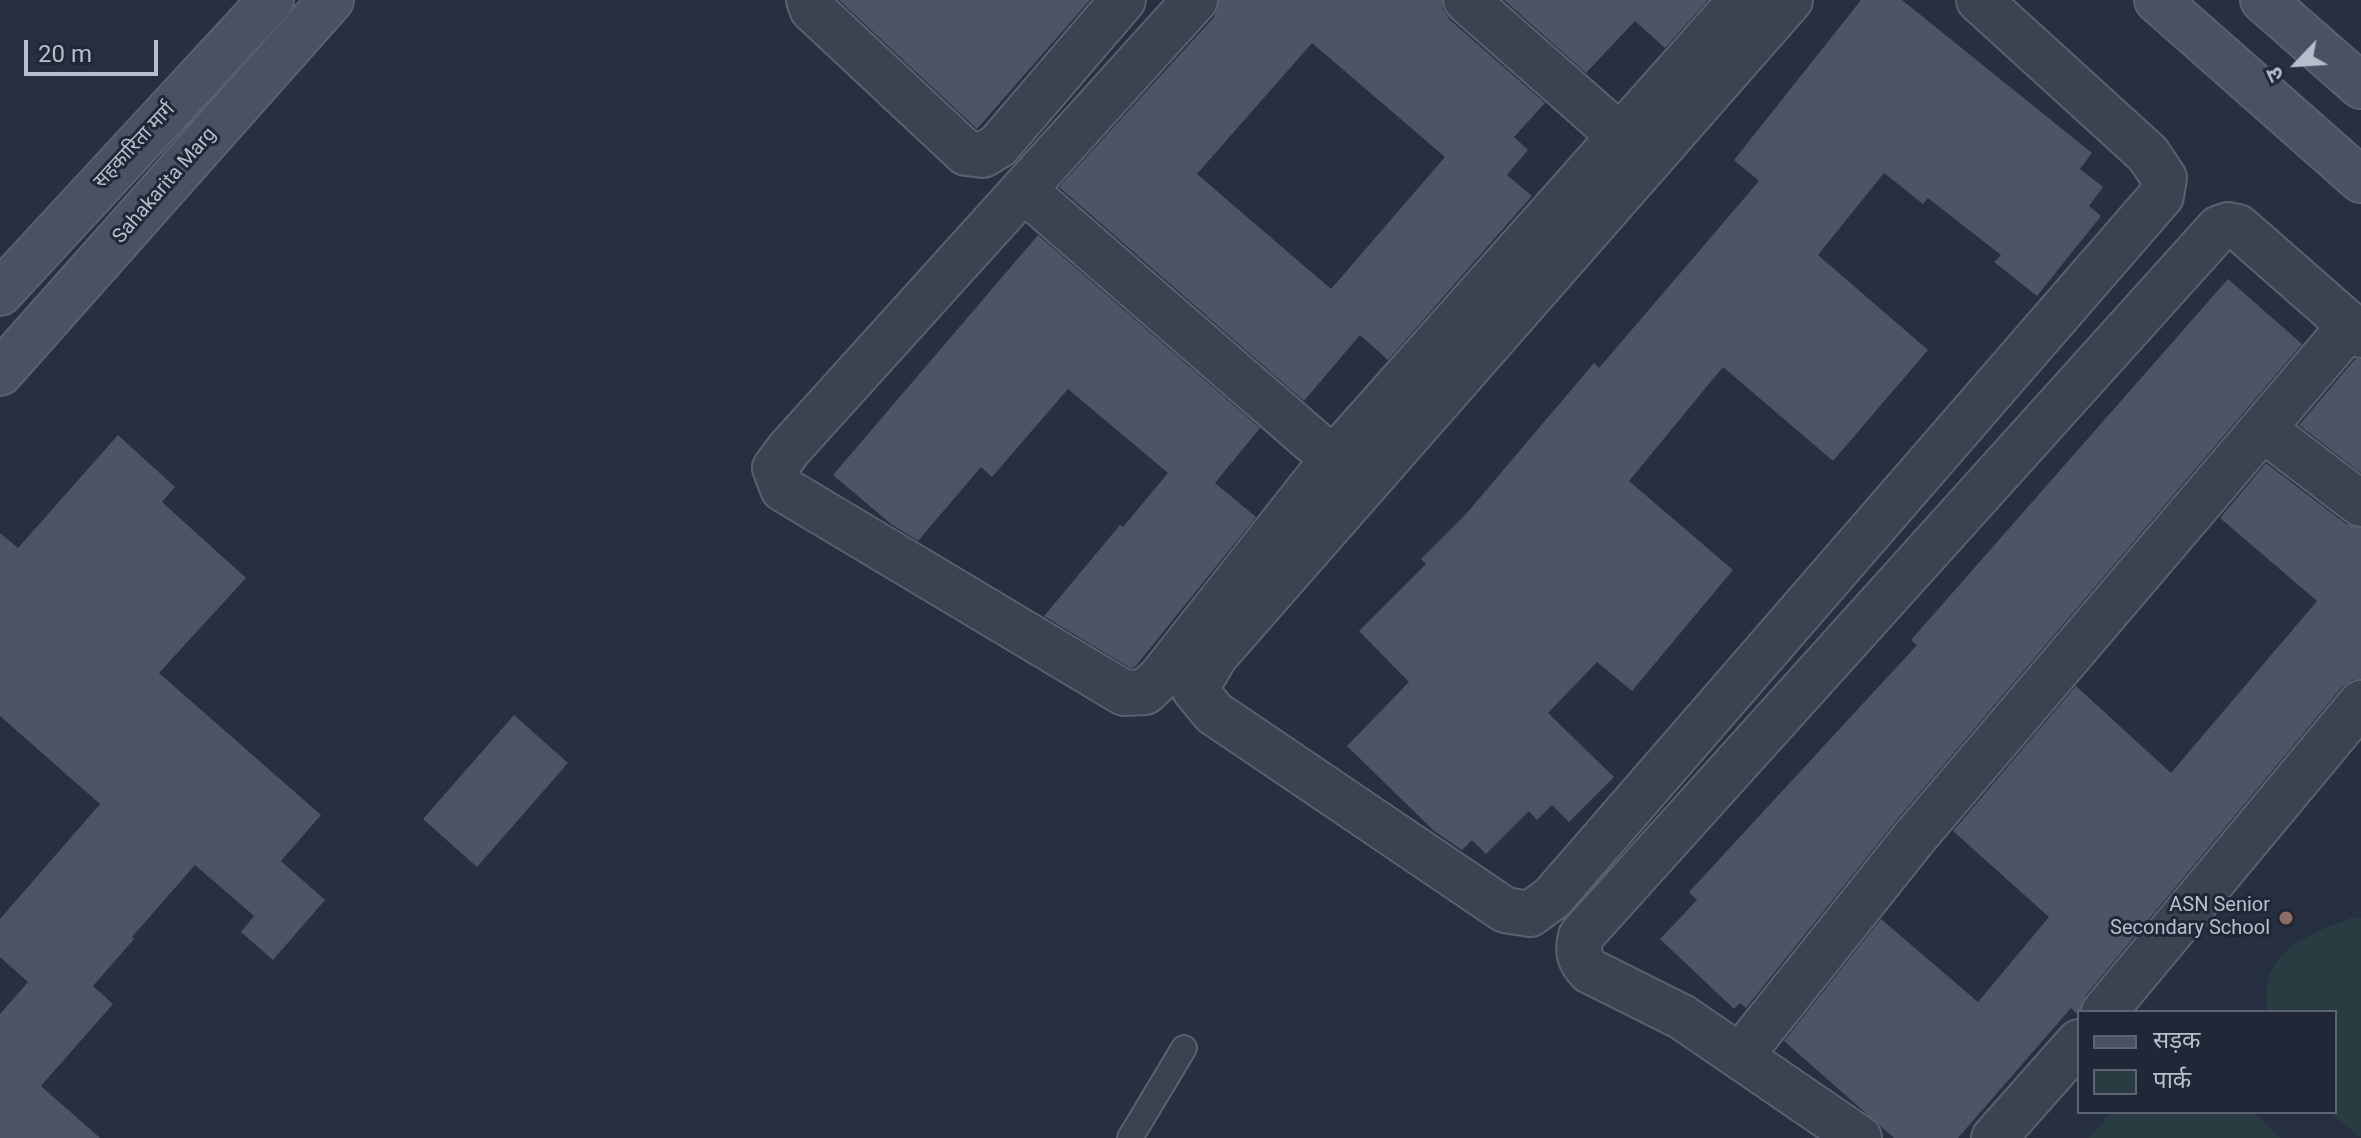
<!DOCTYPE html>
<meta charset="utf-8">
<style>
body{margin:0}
#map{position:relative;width:2361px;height:1138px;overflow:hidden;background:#273041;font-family:Roboto,"Noto Sans Devanagari",sans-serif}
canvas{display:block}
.legend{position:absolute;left:2077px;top:1010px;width:260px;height:104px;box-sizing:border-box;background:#202736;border:2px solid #5d6372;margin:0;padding:10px 14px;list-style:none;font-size:24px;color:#b8becb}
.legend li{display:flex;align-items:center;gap:16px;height:40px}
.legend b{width:40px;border:2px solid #5d6372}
.north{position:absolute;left:2257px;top:24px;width:80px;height:80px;-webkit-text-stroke:6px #202736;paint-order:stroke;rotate:245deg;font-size:22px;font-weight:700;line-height:32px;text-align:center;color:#b8becb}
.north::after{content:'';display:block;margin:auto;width:28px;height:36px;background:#b8becb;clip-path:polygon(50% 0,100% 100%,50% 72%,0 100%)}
.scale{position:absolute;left:24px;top:40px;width:134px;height:36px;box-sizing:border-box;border:4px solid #b8becb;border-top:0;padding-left:10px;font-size:24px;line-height:28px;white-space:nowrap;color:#b8becb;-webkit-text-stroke:6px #202736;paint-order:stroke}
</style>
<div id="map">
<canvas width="2361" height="1138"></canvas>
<ul class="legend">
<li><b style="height:10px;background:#4a5163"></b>सड़क</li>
<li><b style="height:22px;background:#293c42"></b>पार्क</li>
</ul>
<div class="north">उ</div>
<div class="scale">20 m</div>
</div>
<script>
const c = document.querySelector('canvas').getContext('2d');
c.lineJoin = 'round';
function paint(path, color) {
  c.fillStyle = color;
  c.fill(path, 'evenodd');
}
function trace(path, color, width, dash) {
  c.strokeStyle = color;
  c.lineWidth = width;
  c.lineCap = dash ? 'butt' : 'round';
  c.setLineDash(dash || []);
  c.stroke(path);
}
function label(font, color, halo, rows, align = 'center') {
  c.font = font + ' Roboto,"Noto Sans Devanagari",sans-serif';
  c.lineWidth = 6;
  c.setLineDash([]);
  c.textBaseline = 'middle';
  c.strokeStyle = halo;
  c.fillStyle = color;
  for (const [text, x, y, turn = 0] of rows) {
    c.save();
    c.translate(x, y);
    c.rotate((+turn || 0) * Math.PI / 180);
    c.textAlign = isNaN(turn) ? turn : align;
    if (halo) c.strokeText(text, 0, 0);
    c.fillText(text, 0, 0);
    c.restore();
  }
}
paint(new Path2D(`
 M 2351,918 L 2361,918 L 2361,1138 L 2329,1112 L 2335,1112 L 2335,1012 L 2267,1012 C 2267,1000 2265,985 2270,974 C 2283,942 2321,930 2351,918 Z
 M 2112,1112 L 2254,1112 L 2281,1138 L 2088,1138 Z`), '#293c42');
paint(new Path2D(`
 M 839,0 L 1090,0 L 977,129 Z
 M 1219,0 L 1442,0 L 1443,9 L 1449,19 L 1545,103 L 1514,137 L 1528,150 L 1507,175 L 1532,196 L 1388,360 L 1360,335 L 1304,401 L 1059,187 L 1214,17 ZM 1312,43 L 1445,157 L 1331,289 L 1197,174 Z
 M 1504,0 L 1708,0 L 1665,48 L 1635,21 L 1586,73 Z
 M 1861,0 L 1902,0 L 2092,153 L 2080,169 L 2103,187 L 2089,206 L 2101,216 L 2037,296 L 1994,262 L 2001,255 L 1928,198 L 1923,204 L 1884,173 L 1818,255 L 1928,350 L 1833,461 L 1723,367 L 1629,481 L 1733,570 L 1632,691 L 1597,662 L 1548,713 L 1614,777 L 1569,822 L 1552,805 L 1537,820 L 1529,811 L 1486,854 L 1472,840 L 1462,850 L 1434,831 L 1347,746 L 1409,682 L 1359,631 L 1426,564 L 1421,559 L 1466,514 L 1594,363 L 1599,368 L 1759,181 L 1734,160 Z
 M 1038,235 L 1260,428 L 1215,483 L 1256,517 L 1135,667 L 1130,668 L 1044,616 L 1120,525 L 1123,527 L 1168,473 L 1068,389 L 992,477 L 981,467 L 918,541 L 891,524 L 833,475 Z
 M 2228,279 L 2302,344 L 1895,822 L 1746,1008 L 1740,1003 L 1734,1009 L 1660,939 L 1697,900 L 1689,892 L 1917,645 L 1911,640 Z
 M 2355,359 L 2361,359 L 2361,473 L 2299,425 Z
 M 118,435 L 175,487 L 162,502 L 246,578 L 159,673 L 321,815 L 281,861 L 325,900 L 273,960 L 241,932 L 254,916 L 195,865 L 132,937 L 134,939 L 93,986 L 113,1004 L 41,1086 L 100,1138 L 0,1138 L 0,1014 L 28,982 L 0,957 L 0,919 L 100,804 L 0,716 L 0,533 L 18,548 Z
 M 2266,463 L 2346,524 L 2361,528 L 2361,679 L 2352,680 L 2342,687 L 2085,996 L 2079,1015 L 2071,1008 L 1958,1138 L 1894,1138 L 1784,1041 L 1881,919 L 1978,1002 L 2049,917 L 1953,831 L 2076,686 L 2171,773 L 2317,601 L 2220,518 Z
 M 514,715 L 568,763 L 477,867 L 423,819 Z`), '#4c5467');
const lane = new Path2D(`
 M 1130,1138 L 1184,1048`);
const street = new Path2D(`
 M 809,0 L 812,9 L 966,153 L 983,155 L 998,146 L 1123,0
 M 1195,0 L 789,449 L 775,468 L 783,489 L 1124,693 L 1145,692 L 1161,677 L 1333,459 L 1741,0
 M 1466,0 L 1620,136
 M 1790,0 L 1215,656 L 1195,690 L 1214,713 L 1505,910 L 1530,914 L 1552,898 L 2161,196 L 2164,178 L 2148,154 L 1979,0
 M 1024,190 L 1333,459
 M 2263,429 L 2361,504
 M 2104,1012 L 2361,703
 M 1741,1055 L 1914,838 L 2350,326
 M 1859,1138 L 1682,1017 L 1590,971 C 1579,960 1577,951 1581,936 L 2219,228 L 2228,225 L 2238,227 L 2361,335
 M 1994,1138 L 2079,1042`);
const secondary = new Path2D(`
 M 2157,0 L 2361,180
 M 2263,0 L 2361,86
 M 0,293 L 271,0
 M 0,373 L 331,0`);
trace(lane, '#59606e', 28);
trace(street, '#59606e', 48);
trace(secondary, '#59606e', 48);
trace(lane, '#3c4250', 24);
trace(street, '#3c4250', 44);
trace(secondary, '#4a5163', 44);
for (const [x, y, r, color] of [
 [2286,918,8,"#8d6e63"]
]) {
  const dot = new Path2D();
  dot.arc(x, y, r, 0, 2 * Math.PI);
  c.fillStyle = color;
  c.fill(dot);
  trace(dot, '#202736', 3);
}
label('20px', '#b8becb', '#202736', [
 ["सहकारिता मार्ग",135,146,-47],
 ["Sahakarita Marg",165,186,-49]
]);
label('20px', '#b8becb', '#202736', [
 ["ASN Senior",2270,906],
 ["Secondary School",2270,929]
], 'right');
</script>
